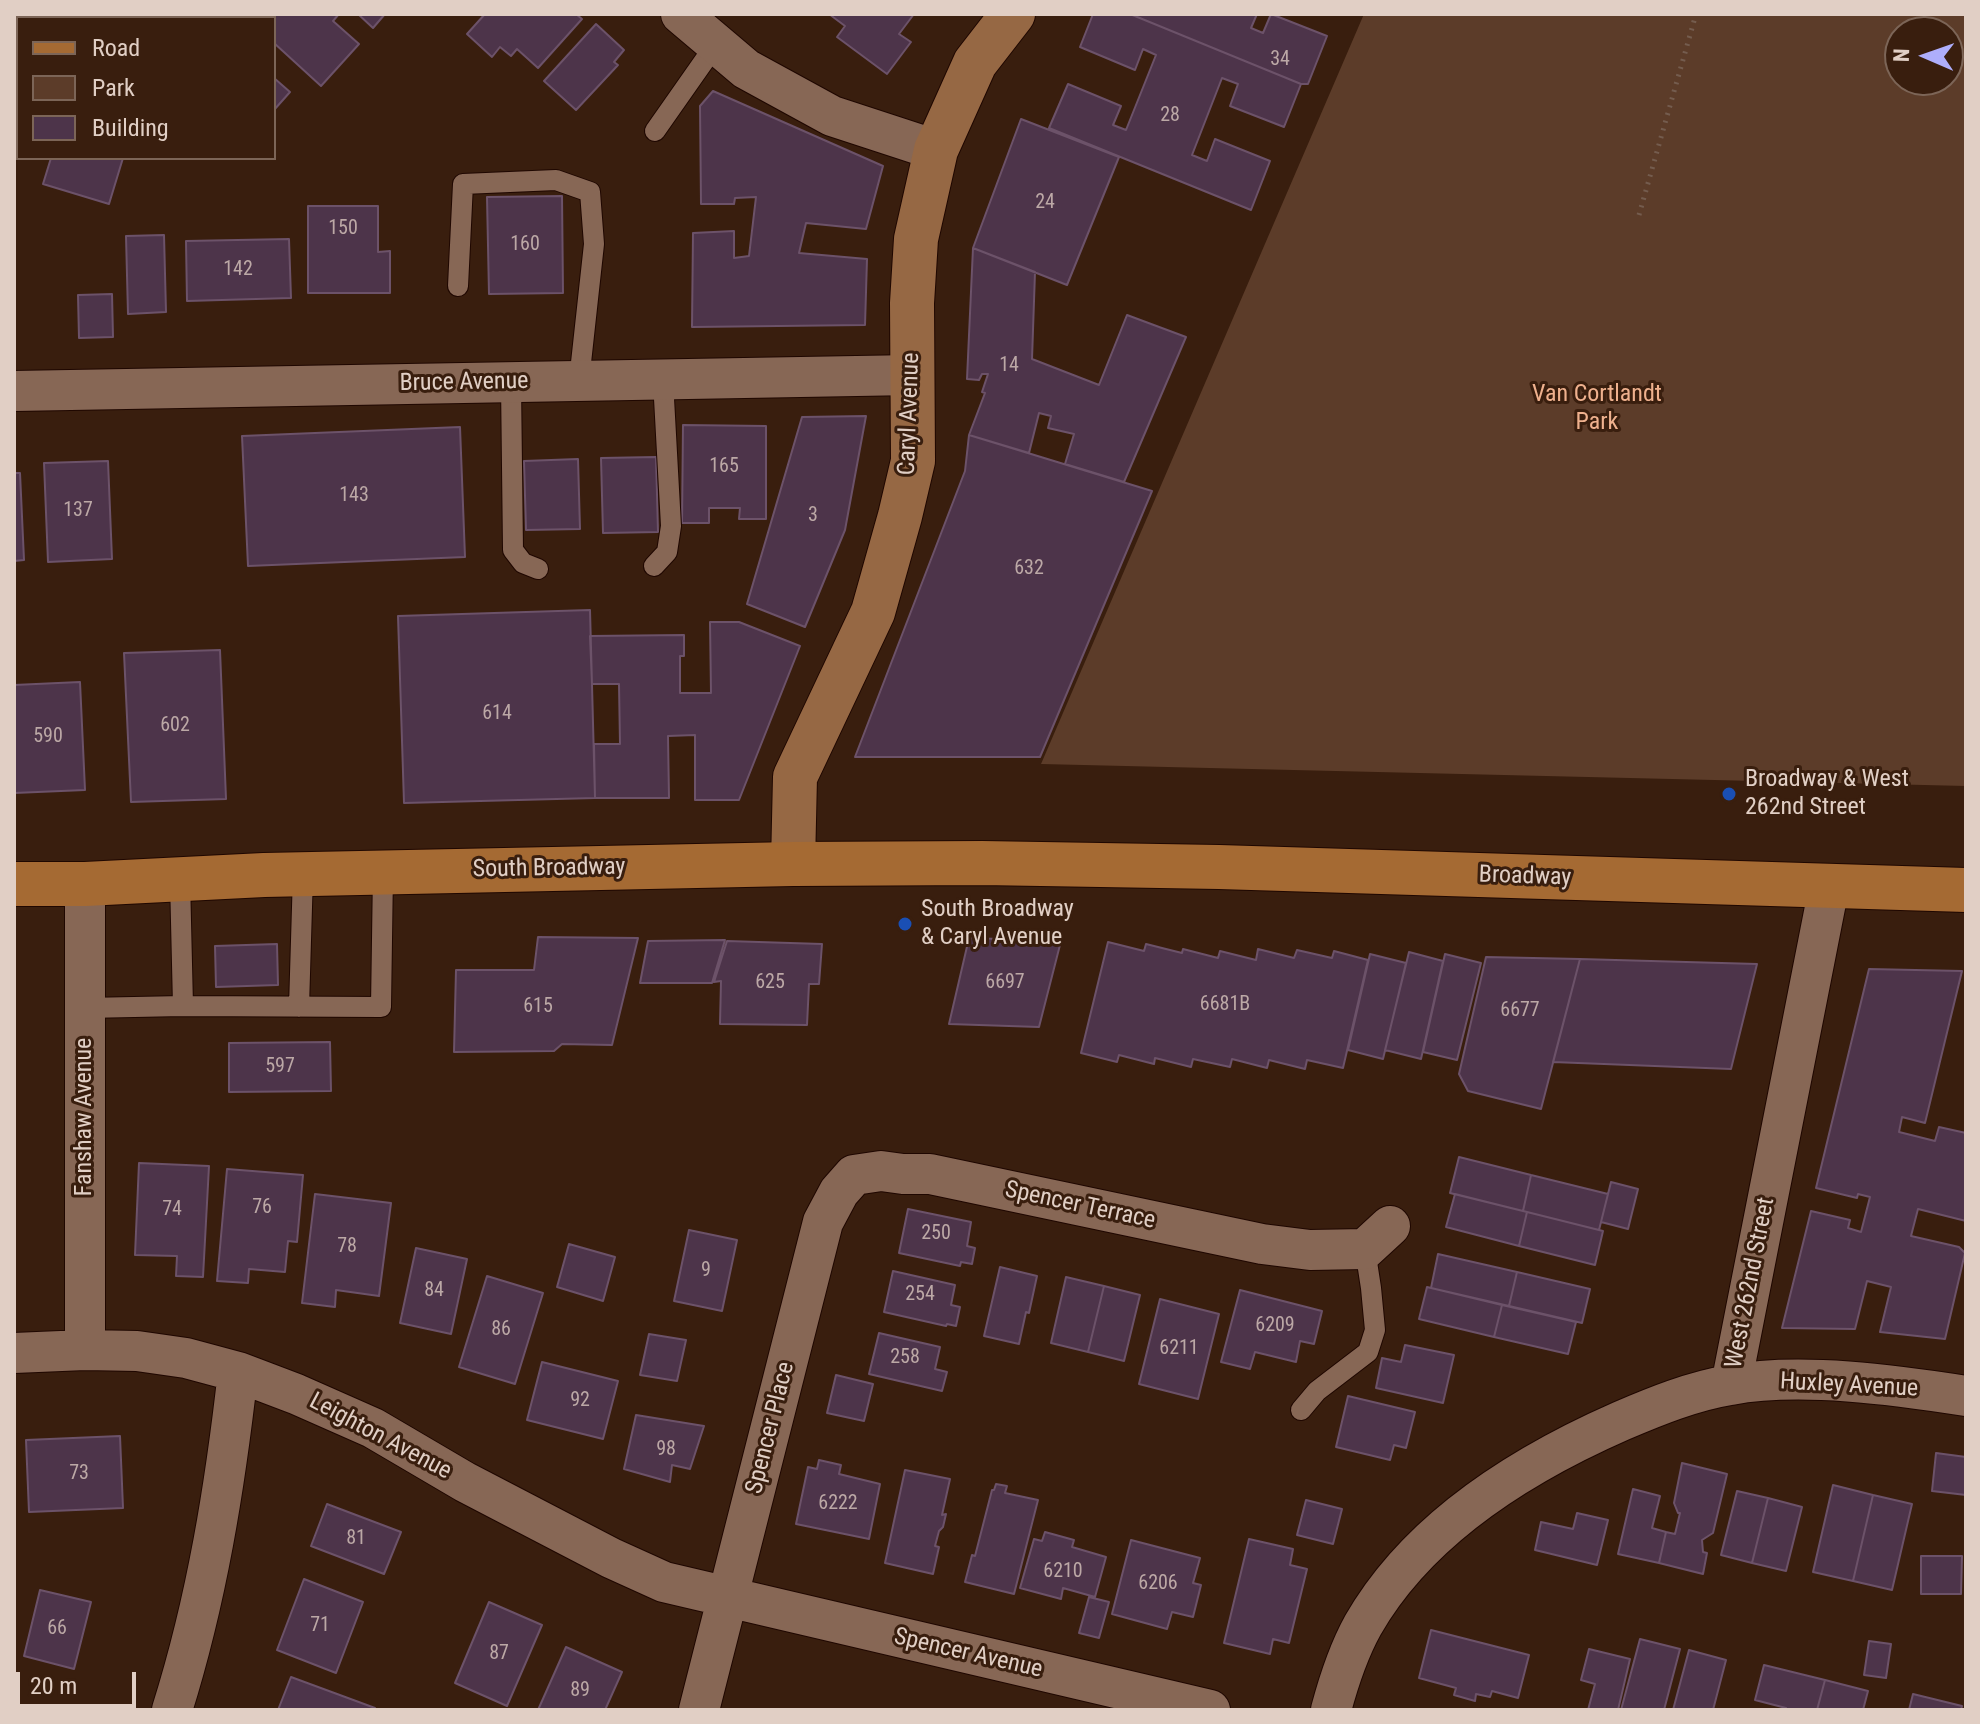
<!DOCTYPE html>
<style>
body{margin:0}
#map{position:relative;width:1980px;height:1724px;overflow:hidden;background:#391e0e;font-family:"Roboto Condensed",sans-serif}
canvas{display:block}
.frame{position:absolute;inset:0;border:16px solid #e1cfc5;pointer-events:none}
.legend{position:absolute;left:16px;top:16px;width:260px;height:144px;box-sizing:border-box;background:#391e0e;border:2px solid #7c6557;margin:0;padding:10px 14px;list-style:none;font-size:24px;color:#e1cfc5}
.legend li{display:flex;align-items:center;gap:16px;height:40px}
.legend b{width:40px;border:2px solid #7c6557}
.north{position:absolute;left:1884px;top:16px;width:80px;height:80px;box-sizing:border-box;background:#391e0e;border:2px solid #7c6557;border-radius:50%;rotate:272deg;font-size:22px;font-weight:700;line-height:32px;text-align:center;color:#e1cfc5}
.north::after{content:'';display:block;margin:auto;width:28px;height:36px;background:#aeaefb;clip-path:polygon(50% 0,100% 100%,50% 72%,0 100%)}
.scale{position:absolute;left:16px;top:1672px;width:120px;height:36px;box-sizing:border-box;border:4px solid #e1cfc5;border-top:0;padding-left:10px;font-size:24px;line-height:28px;white-space:nowrap;color:#e1cfc5;-webkit-text-stroke:6px #391e0e;paint-order:stroke}
</style>
<div id="map">
<canvas width="1980" height="1724"></canvas>
<div class="frame"></div>
<ul class="legend">
<li><b style="height:10px;background:#a56a33"></b>Road</li>
<li><b style="height:22px;background:#5c3c29"></b>Park</li>
<li><b style="height:22px;background:#4d344a"></b>Building</li>
</ul>
<div class="north">N</div>
<div class="scale">20 m</div>
</div>
<script>
const c = document.querySelector('canvas').getContext('2d');
c.lineJoin = 'round';
function paint(path, color) {
  c.fillStyle = color;
  c.fill(path, 'evenodd');
}
function trace(path, color, width, dash) {
  c.strokeStyle = color;
  c.lineWidth = width;
  c.lineCap = dash ? 'butt' : 'round';
  c.setLineDash(dash || []);
  c.stroke(path);
}
function label(font, color, halo, rows, align = 'center') {
  c.font = font + ' "Roboto Condensed",sans-serif';
  c.lineWidth = 6;
  c.setLineDash([]);
  c.textBaseline = 'middle';
  c.strokeStyle = halo;
  c.fillStyle = color;
  for (const [text, x, y, turn = 0] of rows) {
    c.save();
    c.translate(x, y);
    c.rotate((+turn || 0) * Math.PI / 180);
    c.textAlign = isNaN(turn) ? turn : align;
    if (halo) c.strokeText(text, 0, 0);
    c.fillText(text, 0, 0);
    c.restore();
  }
}
paint(new Path2D(`
 M 1364,14 L 1966,14 L 1966,786 L 1041,764 ZM 1900,32 L 1948,32 L 1948,80 L 1900,80 Z`), '#5c3c29');
const building = new Path2D(`
 M 275,14 L 339,14 L 333,21 L 359,44 L 321,86 L 274,43 L 274,18 L 272,18 Z
 M 358,14 L 385,14 L 373,28 Z
 M 485,14 L 576,14 L 582,19 L 538,68 L 517,49 L 511,56 L 500,47 L 492,57 L 467,34 Z
 M 829,14 L 914,14 L 899,34 L 911,42 L 887,74 L 837,37 L 845,26 Z
 M 1093,14 L 1130,14 L 1301,84 L 1284,127 L 1230,106 L 1238,84 L 1222,78 L 1192,155 L 1207,161 L 1215,139 L 1270,161 L 1251,210 L 1049,128 L 1068,84 L 1121,106 L 1113,125 L 1126,130 L 1156,55 L 1143,49 L 1135,70 L 1080,47 Z
 M 1130,14 L 1257,14 L 1251,28 L 1263,33 L 1271,14 L 1327,36 L 1308,84 L 1301,84 Z
 M 596,24 L 624,50 L 614,62 L 618,65 L 576,110 L 544,81 Z
 M 274,78 L 290,92 L 274,110 Z
 M 713,91 L 883,166 L 866,229 L 806,223 L 799,253 L 867,259 L 865,325 L 692,327 L 693,233 L 734,231 L 734,258 L 749,256 L 756,197 L 735,198 L 734,204 L 701,204 L 700,106 Z
 M 1021,119 L 1119,157 L 1067,285 L 973,248 Z
 M 51,158 L 123,158 L 109,204 L 43,184 Z
 M 562,196 L 563,293 L 489,294 L 487,197 Z
 M 308,206 L 378,206 L 378,252 L 390,251 L 390,293 L 308,293 Z
 M 164,235 L 166,312 L 128,314 L 126,236 Z
 M 289,239 L 291,298 L 187,301 L 186,241 Z
 M 973,248 L 1035,272 L 1032,359 L 1099,385 L 1127,315 L 1186,337 L 1124,482 L 1065,464 L 1074,434 L 1048,428 L 1051,416 L 1039,413 L 1029,453 L 969,435 L 985,393 L 982,392 L 988,374 L 982,374 L 979,380 L 967,379 Z
 M 112,294 L 113,337 L 79,338 L 78,295 Z
 M 866,416 L 845,530 L 805,627 L 747,604 L 802,417 Z
 M 683,425 L 766,426 L 766,519 L 739,519 L 740,508 L 709,508 L 709,523 L 682,523 Z
 M 460,427 L 465,557 L 248,566 L 242,436 Z
 M 969,435 L 1152,491 L 1040,757 L 855,757 L 965,471 Z
 M 656,457 L 658,532 L 603,533 L 601,458 Z
 M 578,459 L 580,529 L 526,530 L 524,461 Z
 M 108,461 L 112,559 L 48,562 L 44,463 Z
 M 14,473 L 20,473 L 24,560 L 14,561 Z
 M 590,610 L 595,798 L 404,803 L 398,616 Z
 M 710,622 L 739,622 L 800,646 L 739,800 L 695,800 L 695,735 L 668,736 L 669,798 L 595,798 L 594,744 L 620,744 L 619,684 L 592,684 L 590,636 L 684,635 L 684,656 L 680,656 L 680,693 L 711,693 Z
 M 220,650 L 226,799 L 131,802 L 124,653 Z
 M 80,682 L 85,790 L 14,793 L 14,685 Z
 M 538,937 L 638,938 L 612,1045 L 562,1044 L 554,1051 L 454,1052 L 456,970 L 534,970 Z
 M 969,938 L 1061,941 L 1039,1027 L 949,1024 Z
 M 725,940 L 712,983 L 640,983 L 648,941 Z
 M 727,941 L 822,944 L 819,984 L 809,984 L 807,1025 L 720,1024 L 721,981 L 714,982 Z
 M 1108,942 L 1144,951 L 1146,944 L 1182,953 L 1183,949 L 1218,958 L 1220,951 L 1256,960 L 1258,949 L 1294,958 L 1297,950 L 1332,958 L 1334,951 L 1368,960 L 1343,1068 L 1307,1060 L 1305,1069 L 1269,1060 L 1267,1068 L 1232,1059 L 1230,1067 L 1193,1059 L 1191,1067 L 1155,1058 L 1154,1064 L 1119,1055 L 1117,1062 L 1081,1053 Z
 M 277,944 L 278,985 L 216,987 L 215,946 Z
 M 1409,952 L 1443,961 L 1421,1059 L 1385,1050 Z
 M 1370,954 L 1406,963 L 1383,1059 L 1348,1050 Z
 M 1445,954 L 1481,963 L 1457,1060 L 1423,1052 Z
 M 1486,957 L 1580,959 L 1541,1109 L 1468,1091 L 1459,1074 Z
 M 1580,959 L 1757,964 L 1731,1069 L 1553,1062 Z
 M 1869,969 L 1962,971 L 1925,1123 L 1902,1117 L 1899,1132 L 1935,1141 L 1939,1127 L 1966,1133 L 1966,1221 L 1918,1209 L 1911,1236 L 1959,1247 L 1965,1253 L 1945,1339 L 1880,1332 L 1891,1287 L 1867,1281 L 1855,1329 L 1782,1328 L 1811,1211 L 1850,1220 L 1848,1228 L 1861,1232 L 1870,1197 L 1858,1194 L 1857,1198 L 1816,1188 Z
 M 330,1042 L 331,1091 L 229,1092 L 229,1043 Z
 M 1459,1157 L 1531,1175 L 1523,1211 L 1450,1193 Z
 M 139,1163 L 209,1166 L 203,1277 L 176,1276 L 177,1256 L 135,1255 Z
 M 227,1169 L 303,1175 L 297,1242 L 288,1241 L 285,1272 L 249,1269 L 248,1283 L 217,1281 Z
 M 1531,1175 L 1608,1194 L 1599,1230 L 1523,1211 Z
 M 1611,1182 L 1638,1189 L 1628,1229 L 1601,1222 Z
 M 315,1194 L 391,1203 L 379,1296 L 336,1290 L 335,1307 L 302,1303 Z
 M 1455,1194 L 1527,1212 L 1519,1246 L 1446,1227 Z
 M 908,1209 L 971,1222 L 967,1246 L 975,1248 L 972,1264 L 961,1262 L 960,1266 L 899,1253 Z
 M 1527,1212 L 1603,1231 L 1595,1265 L 1519,1246 Z
 M 689,1230 L 737,1240 L 722,1311 L 674,1301 Z
 M 569,1244 L 615,1257 L 603,1301 L 557,1287 Z
 M 416,1248 L 467,1259 L 451,1334 L 400,1323 Z
 M 1438,1254 L 1517,1272 L 1509,1306 L 1431,1288 Z
 M 1000,1267 L 1037,1276 L 1029,1313 L 1026,1312 L 1019,1344 L 984,1336 Z
 M 893,1271 L 955,1285 L 951,1305 L 960,1307 L 956,1326 L 947,1324 L 946,1326 L 884,1312 Z
 M 1517,1272 L 1590,1289 L 1582,1323 L 1509,1306 Z
 M 487,1276 L 543,1293 L 515,1384 L 459,1367 Z
 M 1066,1277 L 1104,1286 L 1088,1352 L 1051,1343 Z
 M 1104,1286 L 1140,1295 L 1124,1361 L 1088,1352 Z
 M 1427,1287 L 1502,1305 L 1494,1337 L 1419,1319 Z
 M 1240,1290 L 1322,1311 L 1314,1344 L 1300,1341 L 1296,1362 L 1255,1352 L 1250,1369 L 1221,1362 Z
 M 1160,1299 L 1219,1314 L 1198,1399 L 1139,1384 Z
 M 1502,1305 L 1576,1322 L 1568,1354 L 1494,1337 Z
 M 879,1333 L 940,1347 L 935,1369 L 947,1372 L 942,1391 L 869,1374 Z
 M 649,1334 L 686,1340 L 677,1381 L 640,1375 Z
 M 1405,1345 L 1454,1355 L 1443,1403 L 1376,1388 L 1382,1358 L 1401,1362 Z
 M 542,1362 L 618,1381 L 603,1439 L 527,1420 Z
 M 836,1375 L 873,1384 L 864,1421 L 827,1413 Z
 M 1348,1396 L 1415,1412 L 1406,1448 L 1394,1445 L 1390,1460 L 1336,1447 Z
 M 636,1415 L 704,1426 L 690,1469 L 672,1465 L 670,1482 L 624,1469 Z
 M 120,1436 L 123,1508 L 29,1512 L 26,1440 Z
 M 1936,1453 L 1966,1457 L 1966,1495 L 1932,1491 Z
 M 819,1460 L 841,1465 L 839,1474 L 880,1484 L 869,1539 L 796,1524 L 808,1467 L 817,1469 Z
 M 1682,1463 L 1727,1474 L 1713,1533 L 1702,1540 L 1703,1552 L 1707,1553 L 1703,1574 L 1659,1563 L 1666,1532 L 1675,1534 L 1680,1513 L 1678,1513 L 1674,1503 Z
 M 905,1470 L 950,1479 L 942,1515 L 946,1514 L 943,1527 L 939,1531 L 935,1546 L 939,1547 L 933,1574 L 885,1563 Z
 M 996,1484 L 1007,1486 L 1005,1493 L 1038,1500 L 1014,1594 L 965,1582 L 972,1555 L 975,1556 L 992,1490 L 994,1490 Z
 M 1833,1485 L 1873,1495 L 1853,1581 L 1813,1572 Z
 M 1633,1489 L 1660,1496 L 1652,1528 L 1666,1532 L 1659,1563 L 1618,1554 Z
 M 1737,1491 L 1768,1498 L 1752,1563 L 1721,1555 Z
 M 1873,1495 L 1912,1504 L 1892,1590 L 1853,1581 Z
 M 1768,1498 L 1802,1507 L 1786,1571 L 1752,1563 Z
 M 1306,1500 L 1342,1509 L 1333,1544 L 1297,1535 Z
 M 327,1504 L 401,1532 L 384,1574 L 311,1546 Z
 M 1577,1513 L 1608,1520 L 1597,1565 L 1535,1550 L 1541,1522 L 1573,1529 Z
 M 1045,1532 L 1074,1540 L 1072,1547 L 1106,1557 L 1095,1597 L 1063,1588 L 1061,1599 L 1020,1588 L 1034,1539 L 1042,1541 Z
 M 1249,1539 L 1293,1549 L 1290,1565 L 1307,1569 L 1289,1643 L 1273,1639 L 1270,1654 L 1224,1643 Z
 M 1131,1540 L 1200,1558 L 1193,1583 L 1201,1585 L 1193,1617 L 1172,1612 L 1167,1629 L 1112,1614 Z
 M 1921,1556 L 1962,1556 L 1961,1594 L 1921,1594 Z
 M 304,1579 L 363,1602 L 336,1673 L 277,1650 Z
 M 40,1590 L 91,1602 L 74,1669 L 24,1656 Z
 M 1089,1597 L 1109,1602 L 1099,1638 L 1079,1633 Z
 M 489,1602 L 542,1625 L 507,1706 L 455,1683 Z
 M 1431,1630 L 1529,1655 L 1518,1698 L 1492,1691 L 1490,1697 L 1476,1694 L 1475,1701 L 1454,1695 L 1456,1688 L 1419,1678 Z
 M 1640,1639 L 1680,1649 L 1664,1710 L 1621,1710 Z
 M 1869,1641 L 1891,1644 L 1886,1678 L 1864,1675 Z
 M 566,1647 L 622,1672 L 605,1710 L 538,1710 Z
 M 1589,1649 L 1630,1659 L 1618,1710 L 1588,1710 L 1595,1684 L 1581,1680 Z
 M 1689,1650 L 1726,1660 L 1713,1710 L 1673,1710 Z
 M 1764,1665 L 1825,1680 L 1817,1710 L 1785,1710 L 1786,1708 L 1755,1700 Z
 M 291,1677 L 375,1708 L 374,1710 L 278,1710 Z
 M 1825,1680 L 1868,1691 L 1863,1710 L 1817,1710 Z
 M 1913,1694 L 1962,1706 L 1961,1710 L 1909,1710 Z`);
paint(building, '#4d344a');
trace(building, '#6c5269', 2);
const lane = new Path2D(`
 M 655,131 L 716,44
 M 458,286 L 463,184 L 556,180 L 590,192 L 594,244 L 579,381
 M 511,383 L 513,550 L 523,563 L 538,569
 M 654,566 L 667,552 L 671,526 L 663,380
 M 183,1006 L 381,1007 L 383,872
 M 299,1007 L 303,874
 M 85,1008 L 183,1006 L 180,879
 M 1301,1410 L 1317,1391 L 1368,1352 L 1375,1330 L 1371,1288 L 1365,1249`);
const street = new Path2D(`
 M 20,14 L 24,18
 M 681,14 L 746,69 L 832,116 L 936,150
 M 182,18 L 186,14
 M 14,391 L 913,375
 M 85,884 L 85,1350
 M 14,1353 L 85,1350 L 137,1351 L 186,1358 L 238,1372 L 296,1394 L 373,1428 L 465,1482 L 611,1558 L 664,1582 L 1210,1710
 M 1731,1385 L 1829,887
 M 172,1710 C 207,1599 225,1487 238,1372
 M 699,1710 L 823,1222 L 839,1192 L 854,1175 L 881,1171 L 903,1174 L 930,1174 L 1262,1244 L 1310,1250 L 1365,1249 L 1390,1226
 M 1331,1710 C 1339,1680 1348,1652 1363,1625 C 1418,1529 1523,1464 1621,1421 C 1656,1406 1693,1391 1730,1385 C 1800,1372 1896,1385 1966,1396`);
const secondary = new Path2D(`
 M 793,864 L 795,777 L 873,612 L 900,516 L 913,461 L 912,303 L 916,239 L 936,150 L 975,63 L 1013,14`);
const primary = new Path2D(`
 M 14,884 L 85,884 L 264,875 L 793,864 L 982,863 L 1219,867 L 1966,890`);
trace(lane, '#1f0700', 22);
trace(street, '#1f0700', 42);
trace(secondary, '#1f0700', 46);
trace(primary, '#1f0700', 46);
trace(new Path2D(`
 M 1639,215 L 1696,14`), '#745c4e', 5, [2, 6]);
trace(lane, '#876755', 20);
trace(street, '#876755', 40);
trace(secondary, '#966844', 44);
trace(primary, '#a56a33', 44);
for (const [x, y, r, color] of [
 [1729,794,8,"#1a4fb4"],
 [905,924,8,"#1a4fb4"]
]) {
  const dot = new Path2D();
  dot.arc(x, y, r, 0, 2 * Math.PI);
  c.fillStyle = color;
  c.fill(dot);
  trace(dot, '#391e0e', 3);
}
label('20px', '#bca8a6', null, [
 ["34",1280,60],
 ["28",1170,116],
 ["24",1045,203],
 ["150",343,229],
 ["160",525,245],
 ["142",238,270],
 ["14",1009,366],
 ["165",724,467],
 ["143",354,496],
 ["137",78,511],
 ["3",813,516],
 ["632",1029,569],
 ["614",497,714],
 ["602",175,726],
 ["590",48,737],
 ["625",770,983],
 ["6697",1005,983],
 ["6681B",1225,1005],
 ["615",538,1007],
 ["6677",1520,1011],
 ["597",280,1067],
 ["76",262,1208],
 ["74",172,1210],
 ["250",936,1234],
 ["78",347,1247],
 ["9",706,1271],
 ["84",434,1291],
 ["254",920,1295],
 ["6209",1275,1326],
 ["86",501,1330],
 ["6211",1179,1349],
 ["258",905,1358],
 ["92",580,1401],
 ["98",666,1450],
 ["73",79,1474],
 ["6222",838,1504],
 ["81",356,1539],
 ["6210",1063,1572],
 ["6206",1158,1584],
 ["71",320,1626],
 ["66",57,1629],
 ["87",499,1654],
 ["89",580,1691]
]);
label('24px', '#e1cfc5', '#391e0e', [
 ["Bruce Avenue",464,383,-1],
 ["Caryl Avenue",910,414,-88],
 ["South Broadway",549,869,-1],
 ["Broadway",1525,877,2],
 ["Fanshaw Avenue",85,1117,-90],
 ["Spencer Terrace",1080,1206,12],
 ["West 262nd Street",1751,1283,-79],
 ["Huxley Avenue",1849,1386,3],
 ["Spencer Place",771,1428,-76],
 ["Leighton Avenue",380,1437,28],
 ["Spencer Avenue",968,1654,13]
]);
label('24px', '#efb18e', '#391e0e', [
 ["Van Cortlandt",1597,395],
 ["Park",1597,423]
]);
label('24px', '#e1cfc5', '#391e0e', [
 ["Broadway & West",1745,780],
 ["262nd Street",1745,808],
 ["South Broadway",921,910],
 ["& Caryl Avenue",921,938]
], 'left');
</script>
